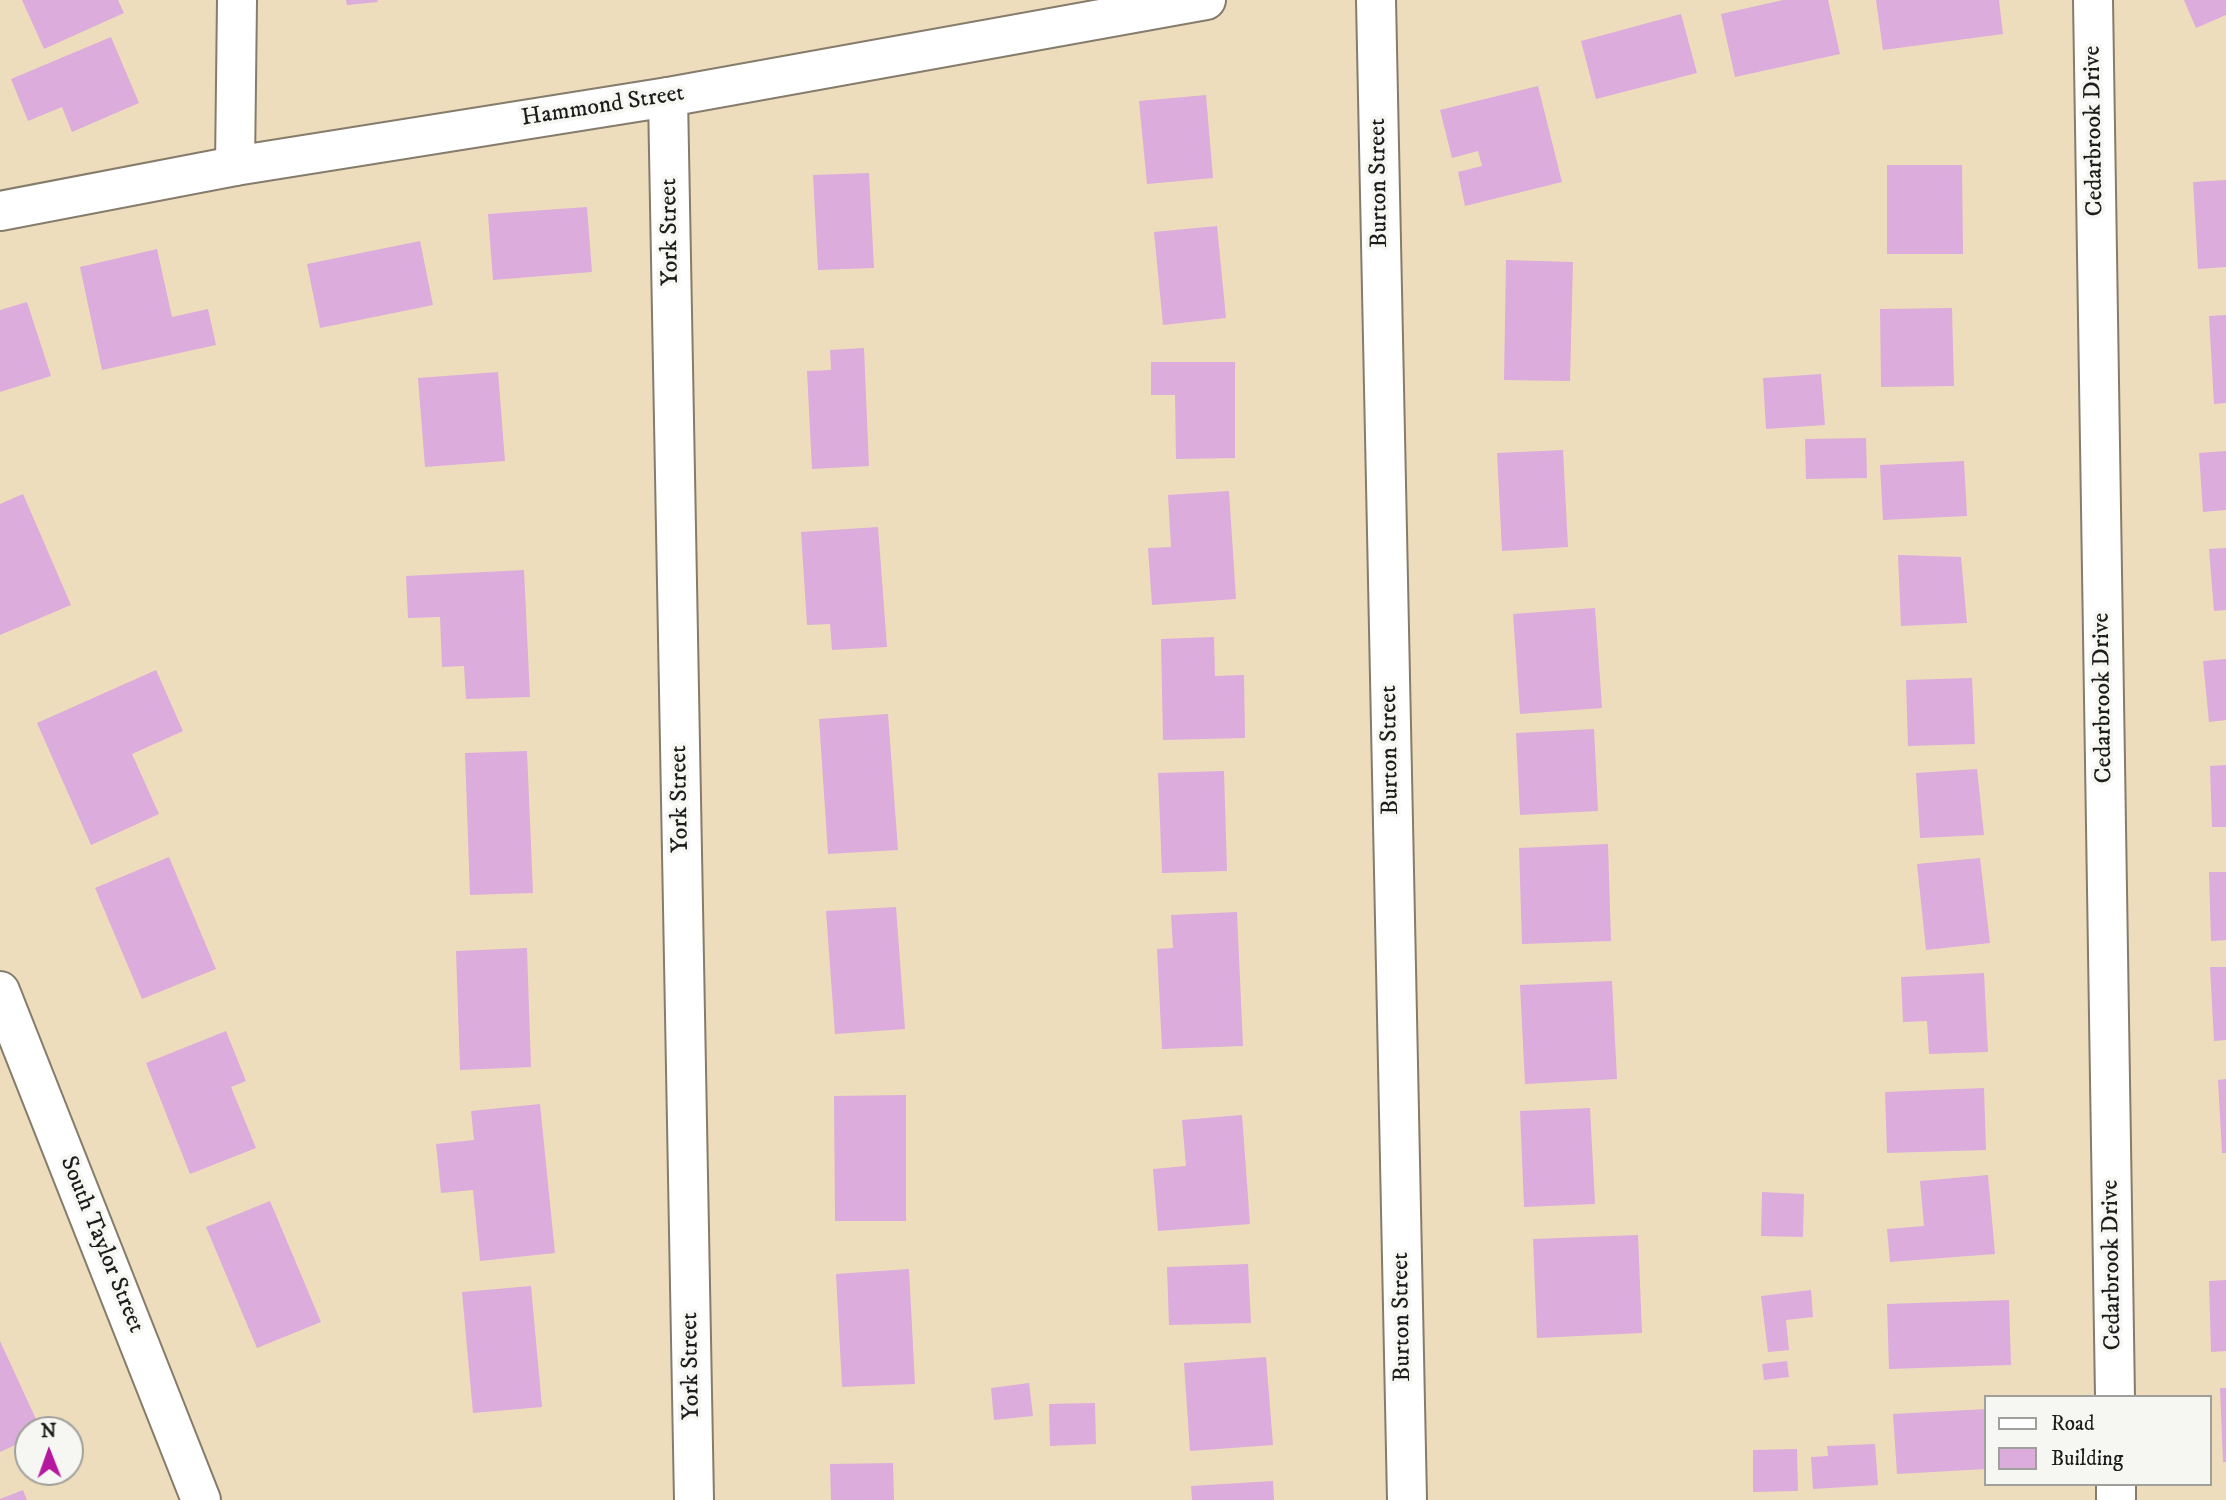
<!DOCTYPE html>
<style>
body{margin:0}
#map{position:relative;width:2226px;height:1500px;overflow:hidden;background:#eeddbc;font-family:"IM FELL DW Pica",serif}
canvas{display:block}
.legend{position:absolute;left:1984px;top:1395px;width:228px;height:91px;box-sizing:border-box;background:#f6f6f2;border:2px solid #9f9f9c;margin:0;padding:9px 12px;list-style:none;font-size:21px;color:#1c1c1c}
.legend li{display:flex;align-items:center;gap:14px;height:35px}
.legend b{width:35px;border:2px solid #9f9f9c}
.north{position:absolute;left:14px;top:1416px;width:70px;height:70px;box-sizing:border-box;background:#f6f6f2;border:2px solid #9f9f9c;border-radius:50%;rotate:359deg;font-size:19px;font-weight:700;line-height:28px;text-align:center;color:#1c1c1c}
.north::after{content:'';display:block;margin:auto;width:24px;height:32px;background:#b5179e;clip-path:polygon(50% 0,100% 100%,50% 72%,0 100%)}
</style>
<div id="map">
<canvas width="2226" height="1500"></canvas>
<ul class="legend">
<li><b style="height:9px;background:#fff"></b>Road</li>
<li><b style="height:19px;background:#dcacdc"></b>Building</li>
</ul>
<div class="north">N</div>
</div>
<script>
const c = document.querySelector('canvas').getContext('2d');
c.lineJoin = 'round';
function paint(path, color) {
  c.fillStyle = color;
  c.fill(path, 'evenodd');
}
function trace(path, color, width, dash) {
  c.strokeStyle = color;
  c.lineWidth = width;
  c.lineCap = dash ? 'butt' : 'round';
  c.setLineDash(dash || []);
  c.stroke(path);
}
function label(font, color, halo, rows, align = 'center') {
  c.font = font + ' "IM FELL DW Pica",serif';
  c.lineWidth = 7;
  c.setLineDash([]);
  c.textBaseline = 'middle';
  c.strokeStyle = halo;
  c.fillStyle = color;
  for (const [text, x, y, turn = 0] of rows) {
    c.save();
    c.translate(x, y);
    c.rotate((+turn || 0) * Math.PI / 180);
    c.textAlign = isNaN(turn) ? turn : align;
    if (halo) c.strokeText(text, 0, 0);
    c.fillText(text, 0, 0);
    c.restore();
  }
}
paint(new Path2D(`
 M 22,0 L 118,0 L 124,13 L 44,49 Z
 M 346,0 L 377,0 L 378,2 L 347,5 Z
 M 1783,0 L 1828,0 L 1840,54 L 1735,77 L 1721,14 Z
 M 1876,0 L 1999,0 L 2003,34 L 1883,50 Z
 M 2184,0 L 2226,0 L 2226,15 L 2196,28 Z
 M 1681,14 L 1697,73 L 1596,99 L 1581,41 Z
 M 111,37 L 139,103 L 72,132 L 62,107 L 28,121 L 11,79 Z
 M 1538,86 L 1562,182 L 1465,206 L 1458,172 L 1482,166 L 1478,151 L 1452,158 L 1440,110 Z
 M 1206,95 L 1213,178 L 1147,184 L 1139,101 Z
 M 1887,165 L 1962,165 L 1963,254 L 1887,254 Z
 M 869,173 L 874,268 L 818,270 L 813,175 Z
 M 2226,180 L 2226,267 L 2198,269 L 2193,182 Z
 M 587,207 L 592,272 L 493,280 L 488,214 Z
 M 1217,226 L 1226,318 L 1163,325 L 1154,232 Z
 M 420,241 L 433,305 L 320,328 L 307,264 Z
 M 157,249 L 172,317 L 208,309 L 216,345 L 102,370 L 80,267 Z
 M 1506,260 L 1573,262 L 1570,381 L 1504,380 Z
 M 27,302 L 51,376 L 0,392 L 0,310 Z
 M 1952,308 L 1954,386 L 1881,387 L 1880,309 Z
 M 2226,315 L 2226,403 L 2214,404 L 2209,316 Z
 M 864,348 L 869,466 L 812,469 L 807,371 L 831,370 L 830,350 Z
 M 1151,362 L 1235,362 L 1235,458 L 1176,459 L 1175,395 L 1151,395 Z
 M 498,372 L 505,461 L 425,467 L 418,378 Z
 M 1821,374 L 1825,425 L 1766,429 L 1763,378 Z
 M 1866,438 L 1867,478 L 1806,479 L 1805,439 Z
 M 1563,450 L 1568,547 L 1502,551 L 1497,453 Z
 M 2226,451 L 2226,510 L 2203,512 L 2199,453 Z
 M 1964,461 L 1967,516 L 1883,520 L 1880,465 Z
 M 1229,491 L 1236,599 L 1152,605 L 1148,548 L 1171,547 L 1168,495 Z
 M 23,494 L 71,605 L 0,635 L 0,504 Z
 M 878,527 L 887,647 L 832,650 L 830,624 L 807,625 L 801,532 Z
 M 2226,548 L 2226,610 L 2214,611 L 2209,549 Z
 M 1898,555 L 1961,557 L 1967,623 L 1901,626 Z
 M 524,570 L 530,697 L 466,699 L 464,666 L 442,667 L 440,617 L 408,618 L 406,576 Z
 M 1595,608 L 1602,708 L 1520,714 L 1513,614 Z
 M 1214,637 L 1215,676 L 1244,675 L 1245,738 L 1163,740 L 1161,639 Z
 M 2226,659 L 2226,720 L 2209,722 L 2203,661 Z
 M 156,670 L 183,731 L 132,754 L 159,814 L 91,845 L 37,723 Z
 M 1972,678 L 1975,744 L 1908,746 L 1906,680 Z
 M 888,714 L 898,850 L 828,854 L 819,719 Z
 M 1594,729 L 1598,811 L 1520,815 L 1516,733 Z
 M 527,751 L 533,893 L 470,895 L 465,753 Z
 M 2226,765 L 2226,827 L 2212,827 L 2210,766 Z
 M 1977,769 L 1984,835 L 1920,838 L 1916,773 Z
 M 1224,771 L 1227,871 L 1162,873 L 1158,773 Z
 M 1608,844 L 1611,941 L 1522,944 L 1519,848 Z
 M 169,857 L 216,969 L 142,999 L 95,888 Z
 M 1980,858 L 1990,943 L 1926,950 L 1917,864 Z
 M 2209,872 L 2226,872 L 2226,940 L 2211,941 Z
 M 896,907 L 905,1029 L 835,1034 L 826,911 Z
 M 1237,912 L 1243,1046 L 1162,1049 L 1157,949 L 1173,948 L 1171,915 Z
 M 527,948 L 531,1067 L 460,1070 L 456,951 Z
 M 2210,967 L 2226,967 L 2226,1040 L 2214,1041 Z
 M 1984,973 L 1988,1052 L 1929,1054 L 1927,1021 L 1903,1022 L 1901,977 Z
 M 1612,981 L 1617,1079 L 1525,1084 L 1520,985 Z
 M 226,1031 L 246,1081 L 231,1087 L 256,1148 L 190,1174 L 146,1063 Z
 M 2226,1079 L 2226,1153 L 2222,1153 L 2218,1080 Z
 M 1984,1088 L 1986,1150 L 1887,1153 L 1885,1092 Z
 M 906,1095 L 906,1221 L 835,1221 L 834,1096 Z
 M 540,1104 L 555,1253 L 480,1261 L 473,1190 L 441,1193 L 436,1144 L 474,1140 L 471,1111 Z
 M 1590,1108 L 1595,1204 L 1524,1207 L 1520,1111 Z
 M 1242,1115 L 1250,1224 L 1158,1231 L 1153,1169 L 1186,1166 L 1182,1120 Z
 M 1988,1175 L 1995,1254 L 1890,1262 L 1887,1229 L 1924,1226 L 1920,1181 Z
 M 1762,1192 L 1804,1194 L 1803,1237 L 1761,1236 Z
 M 270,1201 L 321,1322 L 257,1348 L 206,1227 Z
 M 1638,1235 L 1642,1333 L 1537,1338 L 1533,1239 Z
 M 1248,1264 L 1251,1323 L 1169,1325 L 1167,1267 Z
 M 909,1269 L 915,1384 L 842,1387 L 836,1274 Z
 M 2226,1280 L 2226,1351 L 2211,1352 L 2209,1281 Z
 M 531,1286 L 542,1407 L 473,1413 L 462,1292 Z
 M 1811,1290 L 1813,1317 L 1786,1320 L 1789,1350 L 1768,1352 L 1761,1296 Z
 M 2009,1300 L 2011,1365 L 1889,1369 L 1887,1304 Z
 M 0,1341 L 41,1430 L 28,1430 L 28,1439 L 0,1452 Z
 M 1266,1357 L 1273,1445 L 1190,1451 L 1184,1363 Z
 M 1787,1361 L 1789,1377 L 1764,1380 L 1762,1364 Z
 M 1029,1383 L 1033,1416 L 994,1420 L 991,1388 Z
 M 2220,1388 L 2226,1388 L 2226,1462 L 2223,1462 Z
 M 1095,1403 L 1096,1444 L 1050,1446 L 1049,1404 Z
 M 1986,1409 L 1986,1469 L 1897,1474 L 1893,1414 Z
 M 1875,1444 L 1878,1485 L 1813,1489 L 1811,1457 L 1828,1456 L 1827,1446 Z
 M 1797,1449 L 1798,1491 L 1753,1492 L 1753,1450 Z
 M 893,1463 L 894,1500 L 831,1500 L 830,1464 Z
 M 1273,1481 L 1274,1500 L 1192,1500 L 1191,1486 Z
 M 23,1490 L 27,1500 L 0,1500 L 0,1499 Z`), '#dcacdc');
const street = new Path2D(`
 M 1376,0 L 1407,1500
 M 2093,0 L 2115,1397
 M 668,97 L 694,1500
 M 235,166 L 237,0
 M 0,991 L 201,1500
 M 2116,1484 L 2116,1500`);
const secondary = new Path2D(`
 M 0,211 L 235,166 L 668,97 L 1206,0`);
trace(street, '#857c6c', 42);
trace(secondary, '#857c6c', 42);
trace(street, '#fff', 38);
trace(secondary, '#fff', 38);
label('24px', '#1c1c1c', '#f6f6f2', [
 ["Hammond Street",603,107,-9],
 ["Cedarbrook Drive",2095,131,-91],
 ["Burton Street",1380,183,-91],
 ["York Street",671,232,-91],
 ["Cedarbrook Drive",2104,698,-91],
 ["Burton Street",1391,750,-91],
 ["York Street",681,799,-91],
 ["South Taylor Street",101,1245,68],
 ["Cedarbrook Drive",2113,1265,-91],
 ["Burton Street",1403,1317,-91],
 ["York Street",692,1366,-91]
]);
</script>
